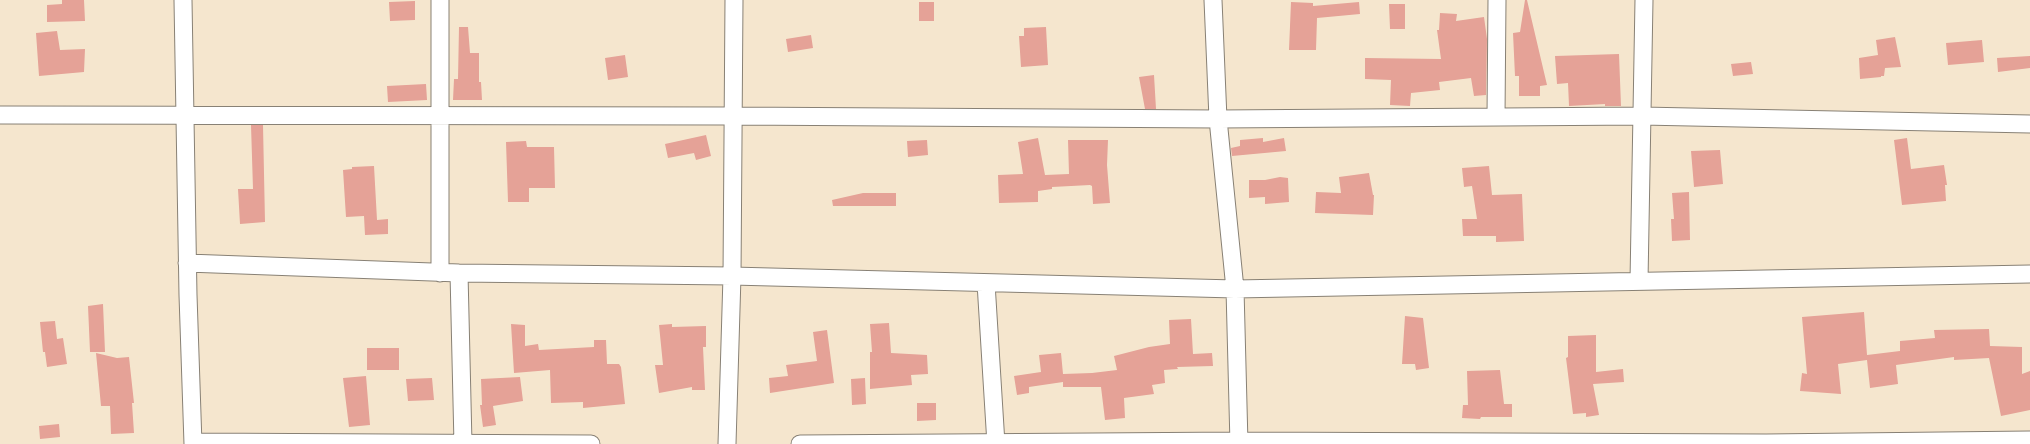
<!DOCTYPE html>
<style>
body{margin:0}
canvas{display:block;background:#f5e6ce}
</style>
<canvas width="2030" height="444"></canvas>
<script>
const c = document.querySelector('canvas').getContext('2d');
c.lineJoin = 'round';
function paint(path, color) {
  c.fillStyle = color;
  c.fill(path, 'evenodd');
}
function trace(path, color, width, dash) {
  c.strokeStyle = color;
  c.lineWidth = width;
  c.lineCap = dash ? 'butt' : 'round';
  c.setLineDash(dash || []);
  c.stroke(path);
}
paint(new Path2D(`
 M 62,0 L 84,0 L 85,21 L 47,22 L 47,5 L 62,4 Z
 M 1525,0 L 1527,0 L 1547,85 L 1540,86 L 1540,96 L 1519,96 L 1519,76 L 1515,76 L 1513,33 L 1520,32 Z
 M 415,1 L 415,20 L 390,21 L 389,2 Z
 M 919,2 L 934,2 L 934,21 L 919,21 Z
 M 1291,2 L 1313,3 L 1313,6 L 1359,2 L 1360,14 L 1317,18 L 1316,50 L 1289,50 Z
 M 1389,4 L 1405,4 L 1405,29 L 1390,29 Z
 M 1440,13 L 1457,14 L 1456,21 L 1484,17 L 1487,39 L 1486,95 L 1474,96 L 1471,78 L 1439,82 L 1440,90 L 1411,93 L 1410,106 L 1390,105 L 1391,80 L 1365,79 L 1365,58 L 1441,59 L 1437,30 L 1439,30 Z
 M 459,27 L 468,27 L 470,53 L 479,53 L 479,82 L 481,82 L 482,100 L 453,100 L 454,79 L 458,79 Z
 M 1046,27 L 1048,65 L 1021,67 L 1019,36 L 1024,36 L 1024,28 Z
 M 57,31 L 60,50 L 85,49 L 84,72 L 39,76 L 36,33 Z
 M 811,35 L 813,48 L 788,52 L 786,39 Z
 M 1895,37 L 1901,67 L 1885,68 L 1884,76 L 1881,76 L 1881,77 L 1860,79 L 1859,58 L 1878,55 L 1876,40 Z
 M 1982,40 L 1984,62 L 1948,65 L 1946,43 Z
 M 1619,54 L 1621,106 L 1605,106 L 1605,104 L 1569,106 L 1568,83 L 1557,84 L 1555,56 Z
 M 625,55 L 628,77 L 608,80 L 605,58 Z
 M 2030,56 L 2030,68 L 1998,72 L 1997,58 Z
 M 1751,62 L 1753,74 L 1733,76 L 1731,64 Z
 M 1154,75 L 1156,109 L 1145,109 L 1139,77 Z
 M 426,84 L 427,100 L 388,102 L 387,86 Z
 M 251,125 L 263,125 L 265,222 L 240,224 L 238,189 L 253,189 Z
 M 706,135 L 711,156 L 696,160 L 694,153 L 668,158 L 665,144 Z
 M 1038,138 L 1045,175 L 1069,174 L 1068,140 L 1108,140 L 1107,165 L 1110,203 L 1093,204 L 1092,186 L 1090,185 L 1052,187 L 1052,189 L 1038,191 L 1038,202 L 999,203 L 998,175 L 1023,174 L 1018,142 Z
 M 1263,138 L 1263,142 L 1284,138 L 1286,151 L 1232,156 L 1231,148 L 1240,146 L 1240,140 Z
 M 1907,138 L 1911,169 L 1944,165 L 1947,185 L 1945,185 L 1946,201 L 1902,205 L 1894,140 Z
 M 927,140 L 928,155 L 908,157 L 907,141 Z
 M 526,141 L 527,147 L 554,147 L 555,188 L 529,188 L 529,202 L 508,202 L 506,142 Z
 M 1720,150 L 1723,184 L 1694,187 L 1691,151 Z
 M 374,166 L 377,220 L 388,219 L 388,234 L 365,235 L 364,216 L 346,217 L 343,170 L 352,169 L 352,167 Z
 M 1489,166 L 1492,195 L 1522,194 L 1524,241 L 1496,242 L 1496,236 L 1463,236 L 1462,219 L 1477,219 L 1472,186 L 1464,187 L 1462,168 Z
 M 1369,173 L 1373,195 L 1374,195 L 1373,215 L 1315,213 L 1316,192 L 1341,193 L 1339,177 Z
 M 1280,177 L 1288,178 L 1289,202 L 1265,204 L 1265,197 L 1249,198 L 1249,180 L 1265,180 Z
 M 1689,192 L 1690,240 L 1672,241 L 1671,219 L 1674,219 L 1672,193 Z
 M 863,193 L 896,193 L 896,206 L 833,206 L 832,200 Z
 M 103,304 L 105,352 L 90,352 L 88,306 Z
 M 1864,312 L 1867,355 L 1900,351 L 1900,341 L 1935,338 L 1934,330 L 1989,329 L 1990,346 L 2022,347 L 2022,374 L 2030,371 L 2030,410 L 2001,416 L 1989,358 L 1954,360 L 1954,357 L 1896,365 L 1898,384 L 1870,388 L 1867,360 L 1838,364 L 1841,394 L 1800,391 L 1802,373 L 1807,374 L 1802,317 Z
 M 1405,316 L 1423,318 L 1429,368 L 1416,370 L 1415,364 L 1402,364 Z
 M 1191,319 L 1193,354 L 1212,353 L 1213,366 L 1177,367 L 1178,369 L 1164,370 L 1165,383 L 1152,385 L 1154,394 L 1124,398 L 1125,418 L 1105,420 L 1101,387 L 1063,387 L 1063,382 L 1029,387 L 1029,393 L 1017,395 L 1014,376 L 1041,372 L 1039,355 L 1061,353 L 1063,374 L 1092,373 L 1117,370 L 1114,356 L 1149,347 L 1170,344 L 1169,320 Z
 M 55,321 L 57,339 L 63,338 L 67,364 L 47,367 L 45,352 L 43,352 L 40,322 Z
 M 889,323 L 891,353 L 927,355 L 928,374 L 911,375 L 912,385 L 870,389 L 870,352 L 872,352 L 870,324 Z
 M 511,324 L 525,325 L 525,346 L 538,344 L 539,350 L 594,347 L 594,340 L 606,340 L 607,364 L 619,364 L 621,367 L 625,404 L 583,408 L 583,402 L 551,403 L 550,370 L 514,373 Z
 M 672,324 L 672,327 L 706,326 L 706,347 L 703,347 L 705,390 L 692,390 L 692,387 L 659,393 L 655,365 L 663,365 L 659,325 Z
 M 827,330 L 834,383 L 770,393 L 769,378 L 788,376 L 786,365 L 817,361 L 813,332 Z
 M 1596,335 L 1596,372 L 1623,369 L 1624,382 L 1593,384 L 1599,415 L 1586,417 L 1586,413 L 1573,414 L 1566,358 L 1568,357 L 1568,336 Z
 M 367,348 L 399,348 L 399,370 L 367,370 Z
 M 96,353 L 117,358 L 129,357 L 134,403 L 132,403 L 134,433 L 111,434 L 110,406 L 101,406 Z
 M 1500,370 L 1504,404 L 1512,404 L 1512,417 L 1481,417 L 1480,419 L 1462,418 L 1463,405 L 1468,405 L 1467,371 Z
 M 366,376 L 370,425 L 349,427 L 343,378 Z
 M 520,377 L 523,401 L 493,406 L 496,425 L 483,427 L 480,405 L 482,405 L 481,379 Z
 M 432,378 L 434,400 L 408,401 L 406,379 Z
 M 865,378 L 866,404 L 852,405 L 851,379 Z
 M 917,403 L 936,403 L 936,420 L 917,421 Z
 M 59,424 L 60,437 L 40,439 L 39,426 Z`), '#e5a297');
const minor = new Path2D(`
 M 183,0 L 188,295 L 193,444
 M 440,0 L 440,273
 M 1213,0 L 1218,119 L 1235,289 L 1239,444
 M 0,115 L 734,116 L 1218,119 L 1642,116 L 2030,124
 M 1496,117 L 1497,0
 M 187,263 L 459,273 L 732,276 L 1235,289 L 2030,274
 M 459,273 L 463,444
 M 1639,281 L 1644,0
 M 986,283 L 996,444
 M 193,442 L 591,444
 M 727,444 L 732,276 L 734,0
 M 800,444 L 1239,441 L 1766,443 L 2030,440`);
trace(minor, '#888175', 19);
trace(minor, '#fff', 17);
</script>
